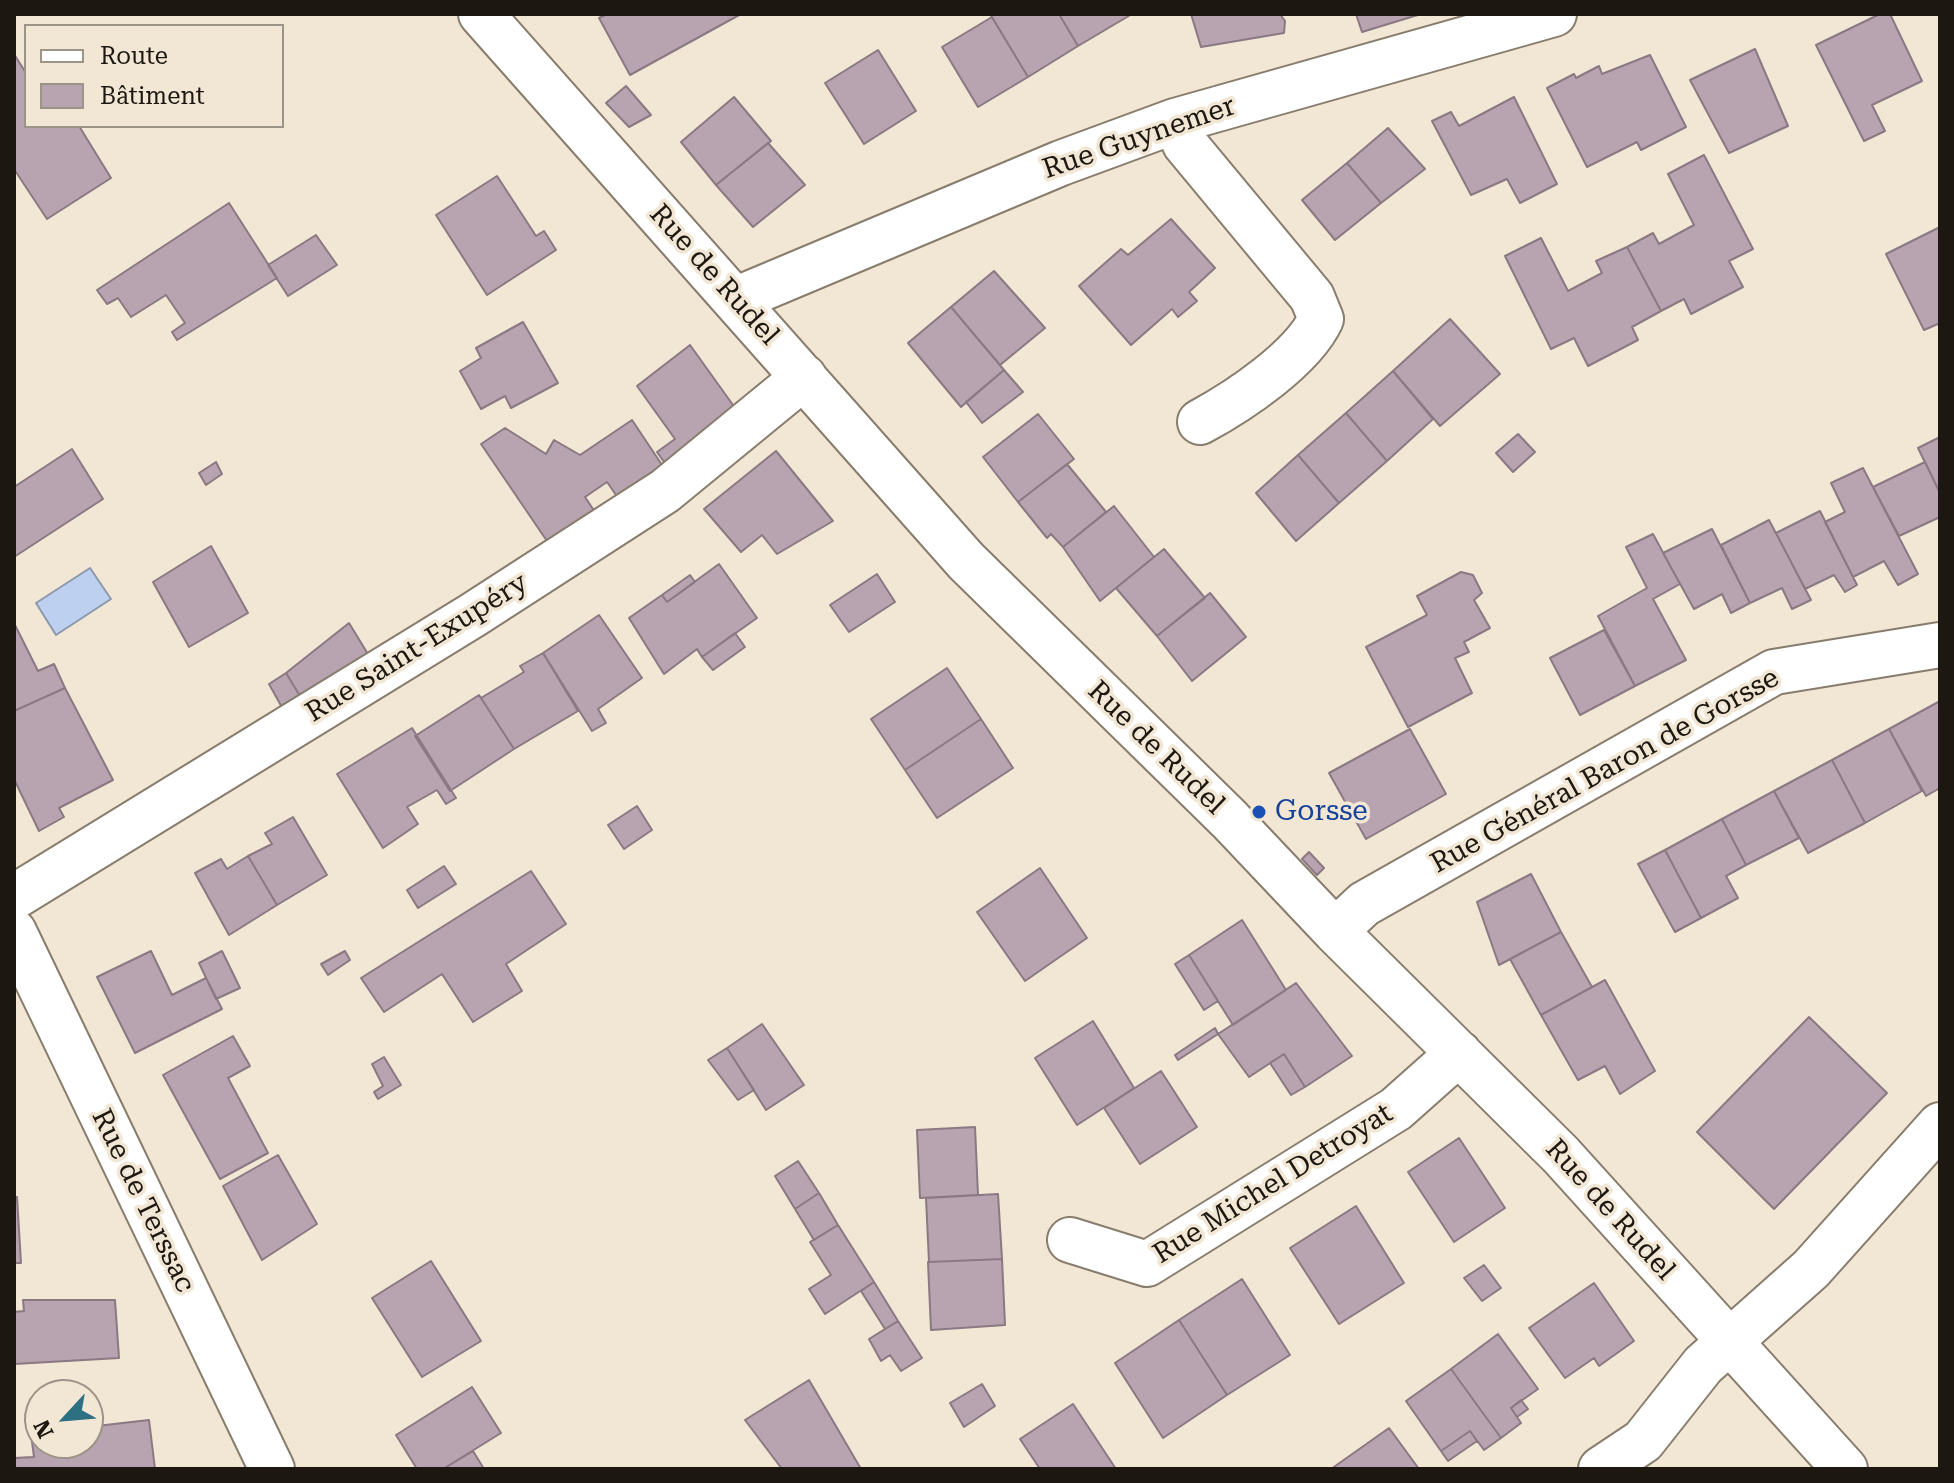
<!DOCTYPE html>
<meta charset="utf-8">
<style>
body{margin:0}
#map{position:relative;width:1954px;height:1483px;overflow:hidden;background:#f2e6d4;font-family:"Roboto Serif",serif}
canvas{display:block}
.frame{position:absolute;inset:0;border:16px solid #1c1811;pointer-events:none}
.legend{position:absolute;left:24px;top:24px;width:260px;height:104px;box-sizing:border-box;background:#f2e6d4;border:2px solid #9c9486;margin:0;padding:10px 14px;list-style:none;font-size:24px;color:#1c1811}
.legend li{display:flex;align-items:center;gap:16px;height:40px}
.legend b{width:40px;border:2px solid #9c9486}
.north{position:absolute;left:24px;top:1379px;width:80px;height:80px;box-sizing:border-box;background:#f2e6d4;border:2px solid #9c9486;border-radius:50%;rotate:244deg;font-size:22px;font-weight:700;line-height:32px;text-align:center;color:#1c1811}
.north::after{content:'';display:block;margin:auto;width:28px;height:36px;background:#2d7082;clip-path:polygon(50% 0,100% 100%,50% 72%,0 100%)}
</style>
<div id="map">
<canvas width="1954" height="1483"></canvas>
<div class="frame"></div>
<ul class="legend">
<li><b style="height:10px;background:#fff"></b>Route</li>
<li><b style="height:22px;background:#b7a4b0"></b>Bâtiment</li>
</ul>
<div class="north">N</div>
</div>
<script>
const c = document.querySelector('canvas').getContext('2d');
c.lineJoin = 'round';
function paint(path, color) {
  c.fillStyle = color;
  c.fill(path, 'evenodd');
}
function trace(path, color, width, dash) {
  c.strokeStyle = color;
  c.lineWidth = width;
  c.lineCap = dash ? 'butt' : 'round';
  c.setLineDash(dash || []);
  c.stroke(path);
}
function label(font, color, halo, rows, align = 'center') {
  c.font = font + ' "Roboto Serif",serif';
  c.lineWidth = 7;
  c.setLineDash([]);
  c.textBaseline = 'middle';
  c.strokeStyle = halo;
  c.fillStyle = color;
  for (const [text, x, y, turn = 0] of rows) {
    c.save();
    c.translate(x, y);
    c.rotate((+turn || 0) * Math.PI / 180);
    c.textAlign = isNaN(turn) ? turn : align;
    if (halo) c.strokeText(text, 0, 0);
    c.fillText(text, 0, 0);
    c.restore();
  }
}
const water = new Path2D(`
 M 90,568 L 111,599 L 56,635 L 36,603 Z`);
paint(water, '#bdd0ef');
trace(water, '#8d99ac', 2);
const building = new Path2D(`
 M 607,14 L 741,14 L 630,75 L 599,18 Z
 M 990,14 L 1059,14 L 1078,46 L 1028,77 Z
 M 1059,14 L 1132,14 L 1078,46 Z
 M 1191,14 L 1280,14 L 1285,21 L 1284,33 L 1201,47 Z
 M 1356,14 L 1421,14 L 1362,32 Z
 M 1880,14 L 1890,14 L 1922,81 L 1872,105 L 1885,131 L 1864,141 L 1816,45 Z
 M 992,17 L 1028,77 L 978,107 L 942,47 Z
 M 1755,49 L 1788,126 L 1729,153 L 1690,80 Z
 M 878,50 L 916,111 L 864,144 L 825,83 Z
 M 14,54 L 26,73 L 26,126 L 79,126 L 111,178 L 47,219 L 14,169 Z
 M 1650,55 L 1686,127 L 1641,150 L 1637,142 L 1587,167 L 1547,88 L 1574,74 L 1576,78 L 1599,66 L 1602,74 Z
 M 626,86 L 651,115 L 629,127 L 606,103 Z
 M 734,97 L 771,141 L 716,185 L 681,142 Z
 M 1514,97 L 1557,184 L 1520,203 L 1507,179 L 1471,195 L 1432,121 L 1451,112 L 1459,126 Z
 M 1388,128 L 1425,169 L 1381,203 L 1347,163 Z
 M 768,143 L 805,185 L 753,227 L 716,185 Z
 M 1704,155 L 1753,249 L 1729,261 L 1743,287 L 1691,314 L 1684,299 L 1661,311 L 1627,247 L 1653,233 L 1659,244 L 1694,225 L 1668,174 Z
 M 1347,163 L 1381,203 L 1335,240 L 1302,200 Z
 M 497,176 L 536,236 L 544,231 L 556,250 L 487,295 L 436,215 Z
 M 229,203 L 277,278 L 177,340 L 172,332 L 185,323 L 166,295 L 131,317 L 118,298 L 107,304 L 97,290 Z
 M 1171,219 L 1215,268 L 1189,292 L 1197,301 L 1178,317 L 1172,309 L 1131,345 L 1079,286 L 1121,249 L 1128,255 Z
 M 1940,227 L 1940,323 L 1924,330 L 1886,254 Z
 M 316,235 L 337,265 L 288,296 L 268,265 Z
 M 1541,238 L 1568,291 L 1602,273 L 1596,261 L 1627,247 L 1661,311 L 1632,327 L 1638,340 L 1588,366 L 1574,338 L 1551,349 L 1505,256 Z
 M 994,271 L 1045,328 L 1000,365 L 951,307 Z
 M 951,307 L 1004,370 L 961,407 L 908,343 Z
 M 1450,319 L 1500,374 L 1440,426 L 1393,371 Z
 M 523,322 L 558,383 L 511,408 L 505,396 L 481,409 L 460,371 L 481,358 L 476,348 Z
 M 690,345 L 738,412 L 669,469 L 657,452 L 675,439 L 637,386 Z
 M 1004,370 L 1023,392 L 982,423 L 966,402 Z
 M 1393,371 L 1433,419 L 1387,461 L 1346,413 Z
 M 1346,413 L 1387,461 L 1339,503 L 1298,455 Z
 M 1038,414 L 1074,459 L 1018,502 L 983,457 Z
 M 632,420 L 666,471 L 621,502 L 607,482 L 585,497 L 595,512 L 549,544 L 481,444 L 505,428 L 546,454 L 554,440 L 580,455 Z
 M 1518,434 L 1535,452 L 1513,472 L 1496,453 Z
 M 1940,437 L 1940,493 L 1918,448 Z
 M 72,449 L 103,499 L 14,557 L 14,487 Z
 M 776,451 L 833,521 L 777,554 L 762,535 L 741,552 L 704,509 Z
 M 1298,455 L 1339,503 L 1296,541 L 1256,493 Z
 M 216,462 L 222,474 L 206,485 L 199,473 Z
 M 1925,462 L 1940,493 L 1940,517 L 1899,536 L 1873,487 Z
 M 1067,464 L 1106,512 L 1063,547 L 1051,534 L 1047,538 L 1018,502 Z
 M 1863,468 L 1918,574 L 1898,585 L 1884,561 L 1853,577 L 1825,522 L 1845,512 L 1831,483 Z
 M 1114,506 L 1154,557 L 1100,601 L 1063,547 Z
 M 1820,511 L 1857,585 L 1845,592 L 1834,575 L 1805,589 L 1776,533 Z
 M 1769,520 L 1811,600 L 1792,609 L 1782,588 L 1750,603 L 1721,545 Z
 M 1712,529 L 1750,603 L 1731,613 L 1722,594 L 1694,609 L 1663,553 Z
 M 1653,534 L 1680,584 L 1653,599 L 1686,660 L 1635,686 L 1598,616 L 1647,588 L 1626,547 Z
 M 211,546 L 248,613 L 189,647 L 153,582 Z
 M 1164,549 L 1205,598 L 1157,636 L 1116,588 Z
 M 719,564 L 757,618 L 702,657 L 697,649 L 664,674 L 629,618 L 662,595 L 667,602 Z
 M 1461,572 L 1473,575 L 1482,593 L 1474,600 L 1490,628 L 1464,642 L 1469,652 L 1455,658 L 1472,693 L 1408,727 L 1366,647 L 1427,615 L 1417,596 Z
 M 877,574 L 895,602 L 849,632 L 830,605 Z
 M 690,575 L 695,582 L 667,602 L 662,595 Z
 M 1210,593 L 1246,637 L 1192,681 L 1157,636 Z
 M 599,615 L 642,678 L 598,709 L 606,723 L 592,731 L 543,653 Z
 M 14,623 L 38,671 L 54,664 L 65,688 L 14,711 Z
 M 349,623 L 371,659 L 303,701 L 286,673 Z
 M 1604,630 L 1635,686 L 1580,715 L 1550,658 Z
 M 735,633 L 745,647 L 713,670 L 702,657 Z
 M 543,653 L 578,711 L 514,749 L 481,698 L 524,672 L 520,666 Z
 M 947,668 L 981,719 L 905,770 L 871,719 Z
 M 286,673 L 303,701 L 284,711 L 269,684 Z
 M 65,688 L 113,780 L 59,808 L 64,817 L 39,831 L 14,779 L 14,711 Z
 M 479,695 L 514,749 L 450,791 L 415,736 Z
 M 1940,701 L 1940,788 L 1926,796 L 1889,729 Z
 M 981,719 L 1013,768 L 937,818 L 905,770 Z
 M 412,728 L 456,798 L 446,804 L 437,790 L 407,807 L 418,824 L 383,848 L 337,774 Z
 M 1410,729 L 1446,794 L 1366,839 L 1329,773 Z
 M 1889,729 L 1922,791 L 1865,823 L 1832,760 Z
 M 1832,760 L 1865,823 L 1808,853 L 1774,791 Z
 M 1774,791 L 1799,838 L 1746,865 L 1722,819 Z
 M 637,806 L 652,830 L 624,849 L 608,825 Z
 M 293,817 L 327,875 L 277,905 L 248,856 L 272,844 L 265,833 Z
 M 1722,819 L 1746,865 L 1726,876 L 1738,898 L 1701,918 L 1665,850 Z
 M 1665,850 L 1701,918 L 1675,932 L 1638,864 Z
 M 1309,852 L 1324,868 L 1317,875 L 1302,859 Z
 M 248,856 L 277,905 L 229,935 L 195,873 L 221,859 L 227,869 Z
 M 444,866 L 456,884 L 418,908 L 407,890 Z
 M 1040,868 L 1087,938 L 1025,981 L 977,912 Z
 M 531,871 L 566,924 L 506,964 L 522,991 L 473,1022 L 442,974 L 384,1012 L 361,978 Z
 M 1531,874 L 1561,932 L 1499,965 L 1477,902 Z
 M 1242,920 L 1286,990 L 1233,1025 L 1189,955 Z
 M 1561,932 L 1592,987 L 1541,1015 L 1510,959 Z
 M 151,951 L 172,995 L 206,978 L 222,1009 L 135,1053 L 97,977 Z
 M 222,951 L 240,988 L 216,999 L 199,963 Z
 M 345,951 L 350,960 L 328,975 L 321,964 Z
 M 1189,955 L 1218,1001 L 1204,1010 L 1175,964 Z
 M 1605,980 L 1655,1071 L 1620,1094 L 1605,1066 L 1578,1080 L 1541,1015 Z
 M 1296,983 L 1352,1056 L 1305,1087 L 1284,1054 L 1249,1077 L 1218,1034 Z
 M 1809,1017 L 1887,1093 L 1774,1209 L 1697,1132 Z
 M 1093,1021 L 1134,1088 L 1077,1125 L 1035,1058 Z
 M 762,1024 L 804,1085 L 766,1110 L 727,1048 Z
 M 1215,1028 L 1218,1034 L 1178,1060 L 1175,1055 Z
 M 233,1036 L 250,1066 L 228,1078 L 268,1153 L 220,1179 L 163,1075 Z
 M 727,1048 L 754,1090 L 738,1100 L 708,1060 Z
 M 1284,1054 L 1305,1087 L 1291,1095 L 1270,1063 Z
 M 384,1057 L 401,1085 L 378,1099 L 374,1092 L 383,1086 L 372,1064 Z
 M 1161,1071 L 1197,1127 L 1140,1164 L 1104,1108 Z
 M 975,1127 L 978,1195 L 920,1198 L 917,1130 Z
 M 1459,1138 L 1505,1208 L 1454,1242 L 1408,1172 Z
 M 278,1155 L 317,1224 L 262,1260 L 223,1186 Z
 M 798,1161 L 819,1193 L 795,1209 L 775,1176 Z
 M 819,1193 L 838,1225 L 814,1240 L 795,1209 Z
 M 998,1194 L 1002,1259 L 929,1262 L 926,1198 Z
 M 14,1197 L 17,1197 L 21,1263 L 14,1263 Z
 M 1356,1206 L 1404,1283 L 1339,1324 L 1290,1248 Z
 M 838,1225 L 874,1282 L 825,1314 L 809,1289 L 831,1275 L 810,1242 Z
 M 1002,1259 L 1005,1325 L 931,1330 L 928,1262 Z
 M 431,1261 L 481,1341 L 422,1377 L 372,1298 Z
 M 1484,1265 L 1501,1288 L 1482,1301 L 1464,1278 Z
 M 1242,1279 L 1290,1355 L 1227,1395 L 1179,1320 Z
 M 874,1282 L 898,1321 L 885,1329 L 861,1291 Z
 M 1594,1283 L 1634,1341 L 1599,1366 L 1594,1358 L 1565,1378 L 1529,1328 Z
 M 23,1300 L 115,1300 L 119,1358 L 14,1364 L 14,1312 L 24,1311 Z
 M 1179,1320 L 1227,1395 L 1163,1438 L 1115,1363 Z
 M 898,1321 L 922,1358 L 901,1371 L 890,1355 L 881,1361 L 869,1339 Z
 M 1498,1334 L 1538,1389 L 1511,1408 L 1521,1423 L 1501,1438 L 1451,1369 Z
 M 1451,1369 L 1501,1438 L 1484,1450 L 1470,1431 L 1441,1451 L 1406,1401 Z
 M 809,1380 L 861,1469 L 782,1469 L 745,1420 Z
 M 982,1384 L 995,1406 L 964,1427 L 950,1403 Z
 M 472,1387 L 501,1433 L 443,1469 L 417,1469 L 396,1435 Z
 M 1521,1400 L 1528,1409 L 1517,1417 L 1511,1408 Z
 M 1073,1404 L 1116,1469 L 1040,1469 L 1020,1439 Z
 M 149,1420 L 155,1469 L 14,1469 L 14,1458 L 34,1457 L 31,1434 L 40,1433 L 40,1443 L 88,1443 L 88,1427 Z
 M 1389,1428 L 1419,1469 L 1331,1469 Z
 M 1470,1431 L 1477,1441 L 1448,1461 L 1441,1451 Z
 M 473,1451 L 484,1469 L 443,1469 Z`);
paint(building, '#b7a4b0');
trace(building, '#8a7883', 2);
const minor = new Path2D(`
 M 481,14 L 966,561 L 1230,820 L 1335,931 L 1561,1155 L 1845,1469
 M 1175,121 L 1185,144 L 1312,297 L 1321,319 C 1302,359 1239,401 1200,422
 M 737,299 L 1061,163 L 1175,121 L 1554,14
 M 14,897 L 473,615 L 665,491 L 804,377
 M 1335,931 L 1364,904 L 1774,672 L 1940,645
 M 14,932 L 272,1469
 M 1070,1240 L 1147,1264 L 1396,1109 L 1459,1053
 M 1601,1469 L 1643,1441 L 1703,1365 L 1811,1269 L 1940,1125`);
trace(minor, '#887d6d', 48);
trace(minor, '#fff', 44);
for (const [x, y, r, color] of [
 [1259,812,8,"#1a4fb4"]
]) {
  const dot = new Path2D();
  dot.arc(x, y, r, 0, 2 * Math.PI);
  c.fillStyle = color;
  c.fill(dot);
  trace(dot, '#f2e6d4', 3);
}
label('28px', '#1c1811', '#f2e6d4', [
 ["Rue Guynemer",1139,138,-19],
 ["Rue de Rudel",714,275,48],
 ["Rue Saint-Exupéry",417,648,-32],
 ["Rue de Rudel",1156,748,44],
 ["Rue Général Baron de Gorsse",1605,771,-29],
 ["Rue Michel Detroyat",1273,1184,-32],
 ["Rue de Terssac",143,1201,64],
 ["Rue de Rudel",1610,1210,48]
]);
label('28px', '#164399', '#f2e6d4', [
 ["Gorsse",1275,812]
], 'left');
</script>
